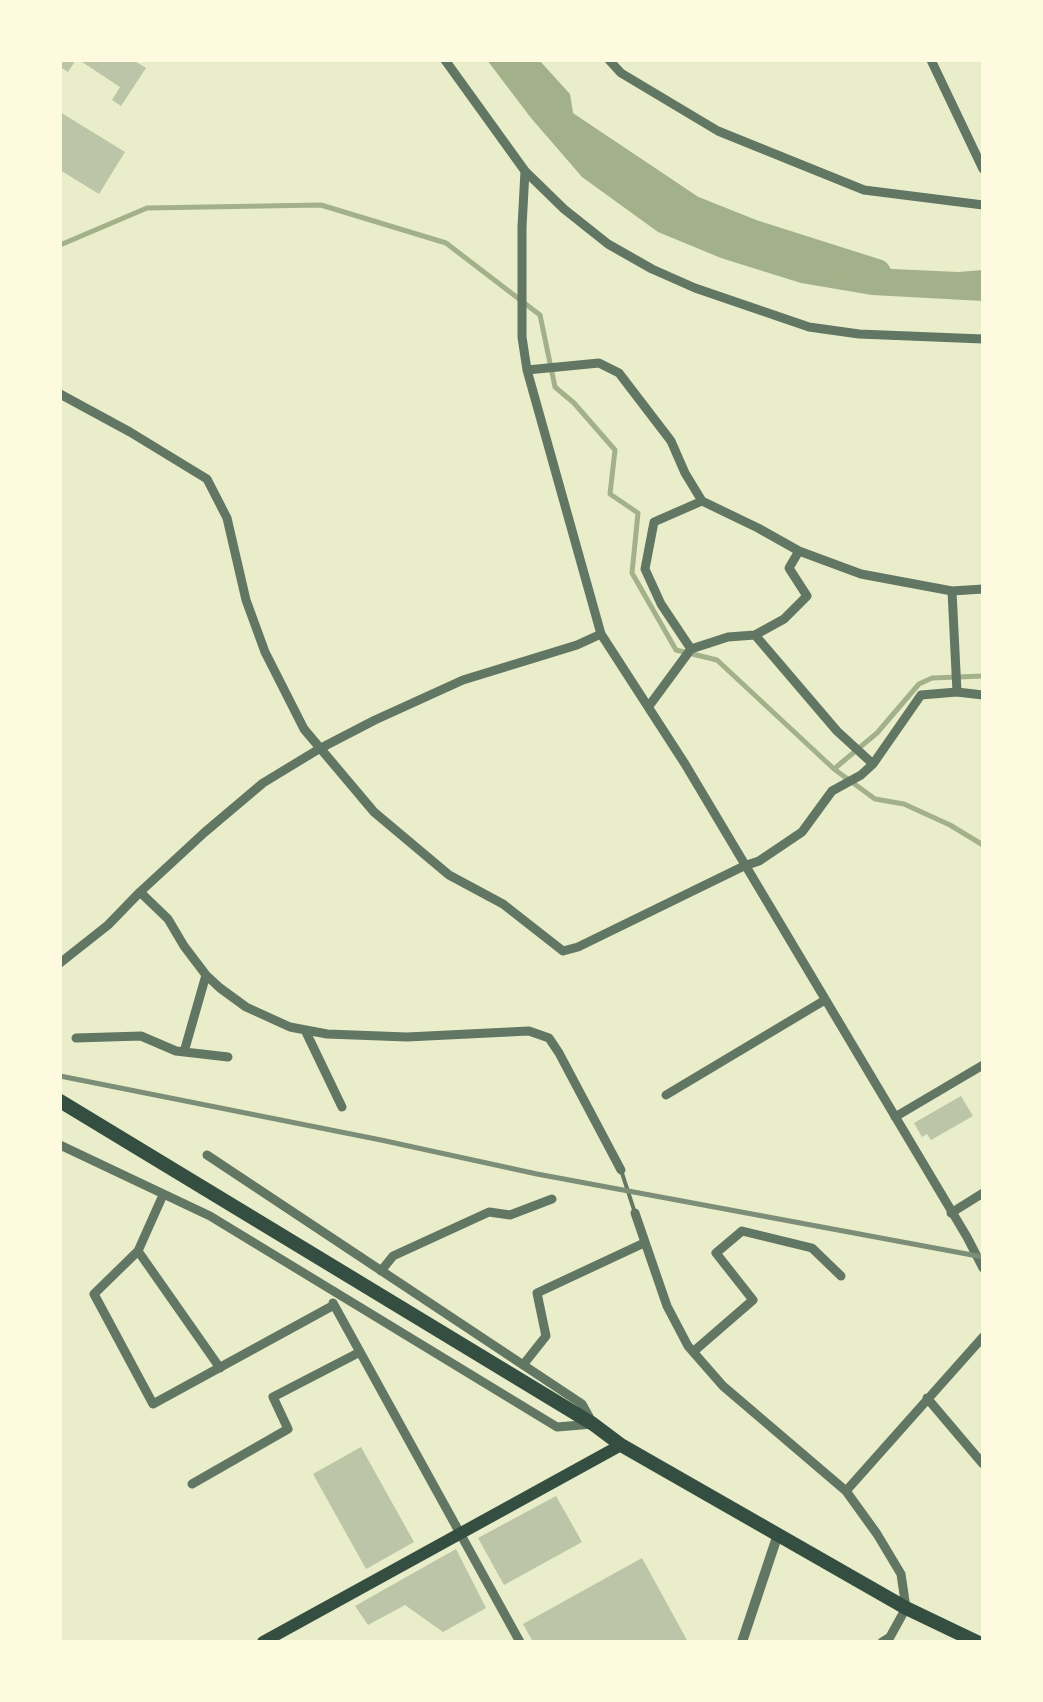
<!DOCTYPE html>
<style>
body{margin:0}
#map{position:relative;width:1043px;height:1702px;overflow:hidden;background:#e9edc9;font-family:"PT Sans Narrow",sans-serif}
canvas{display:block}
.frame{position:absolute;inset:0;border:62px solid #fefae0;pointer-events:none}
</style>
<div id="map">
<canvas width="1043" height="1702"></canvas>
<div class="frame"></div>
</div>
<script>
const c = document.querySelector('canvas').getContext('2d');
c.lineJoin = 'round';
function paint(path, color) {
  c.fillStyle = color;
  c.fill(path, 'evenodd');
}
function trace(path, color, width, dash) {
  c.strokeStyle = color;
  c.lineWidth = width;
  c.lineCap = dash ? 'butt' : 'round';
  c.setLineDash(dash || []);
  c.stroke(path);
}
paint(new Path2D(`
 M 487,60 L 539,60 L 570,94 L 574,119 L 590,152 L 629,181 L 687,219 L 738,241 L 802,257 L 893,269 L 958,272 L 983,270 L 983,301 L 872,295 L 801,283 L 721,258 L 658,232 L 582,177 L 531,118 Z`), '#a3b18a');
trace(new Path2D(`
 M 60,245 L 147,208 L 321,205 L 446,243 L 540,315 L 555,387 L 574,403 L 615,450 L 610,494 L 638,513 L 632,573 L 676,650 L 717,660 L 834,769 L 877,733 L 919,684 L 932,678 L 983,676
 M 834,769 L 875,799 L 904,804 L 950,825 L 983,845`), '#a3b18a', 5);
trace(new Path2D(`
 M 513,60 L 555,118 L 691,209 L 751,233 L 877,273`), '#a3b18a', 28);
paint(new Path2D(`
 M 60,60 L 76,60 L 68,72 L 60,67 Z
 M 79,60 L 133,60 L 146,68 L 121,106 L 112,100 L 120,87 Z
 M 60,112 L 125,152 L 99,194 L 60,170 Z
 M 961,1096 L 973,1116 L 931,1140 L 927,1134 L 922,1137 L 914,1123 Z
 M 361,1447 L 414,1542 L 366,1569 L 313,1474 Z
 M 556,1496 L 582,1542 L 504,1585 L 478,1538 Z
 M 456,1549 L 486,1608 L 443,1632 L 405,1605 L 368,1625 L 355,1606 Z
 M 642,1558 L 688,1642 L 533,1642 L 523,1624 Z`), '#bcc5a7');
trace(new Path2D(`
 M 621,1170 L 635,1213`), '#617663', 4);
trace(new Path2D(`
 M 445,60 L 525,171 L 522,227 L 522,337 L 527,370 L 601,634 L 685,764 L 967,1237 L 983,1268
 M 609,60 L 621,73 L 718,131 L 864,190 L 983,205
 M 931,60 L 983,169
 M 525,171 L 564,209 L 608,244 L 652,269 L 695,288 L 809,327 L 859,334 L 983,339
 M 527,370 L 599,363 L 619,373 L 671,441 L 685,473 L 702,501 L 758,528 L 799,551 L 861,574 L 952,591 L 983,589
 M 60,394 L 130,432 L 207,479 L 227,518 L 246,600 L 265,652 L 304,729 L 374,812 L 449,875 L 503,904 L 563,951 L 578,947 L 744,866 L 759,861 L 802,832 L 832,791 L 861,775 L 873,764 L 921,695 L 957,692 L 983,695
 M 952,591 L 957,692
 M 755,635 L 837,731 L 873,764
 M 691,649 L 661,604 L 645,569 L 654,522 L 702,501
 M 649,706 L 691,649 L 728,637 L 755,635 L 784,619 L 807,596 L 789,568 L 799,551
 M 140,892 L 168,919 L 184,946 L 206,975 L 220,988 L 246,1007 L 290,1027 L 327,1034 L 407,1037 L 529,1031 L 549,1038 L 559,1053 L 621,1170
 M 60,963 L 108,925 L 140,892 L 205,832 L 263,783 L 319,749 L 375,720 L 463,680 L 577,645 L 601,634
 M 305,1030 L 342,1107
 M 76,1038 L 141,1036 L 176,1051 L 228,1057
 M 184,1052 L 206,975
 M 666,1095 L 825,1000
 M 895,1117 L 983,1065
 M 60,1145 L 210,1216 L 557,1427 L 593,1424 L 582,1404 L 207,1155
 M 163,1195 L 138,1251 L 94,1294 L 153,1404 L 334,1305
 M 635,1213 L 667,1306 L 688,1346 L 723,1386 L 846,1491 L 877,1534 L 901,1574 L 906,1608 L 890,1637 L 882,1642
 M 951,1213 L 983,1193
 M 138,1251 L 220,1368
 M 381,1271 L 393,1256 L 489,1212 L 510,1215 L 552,1199
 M 333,1303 L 520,1642
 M 693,1352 L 753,1300 L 716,1253 L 742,1231 L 812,1248 L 841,1276
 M 523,1365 L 546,1336 L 537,1293 L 644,1243
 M 927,1398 L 983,1464
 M 192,1484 L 288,1429 L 273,1397 L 360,1352
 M 846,1491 L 983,1337`), '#617663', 9);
trace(new Path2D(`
 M 742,1642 L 778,1534`), '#617663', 10);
trace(new Path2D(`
 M 263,1642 L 621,1445`), '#344e41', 12);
trace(new Path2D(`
 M 60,1101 L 593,1424 L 621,1445 L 906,1608 L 977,1642`), '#344e41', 14);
trace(new Path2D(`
 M 60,1076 L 381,1140 L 537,1174 L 983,1257`), '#7c8e77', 5);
</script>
